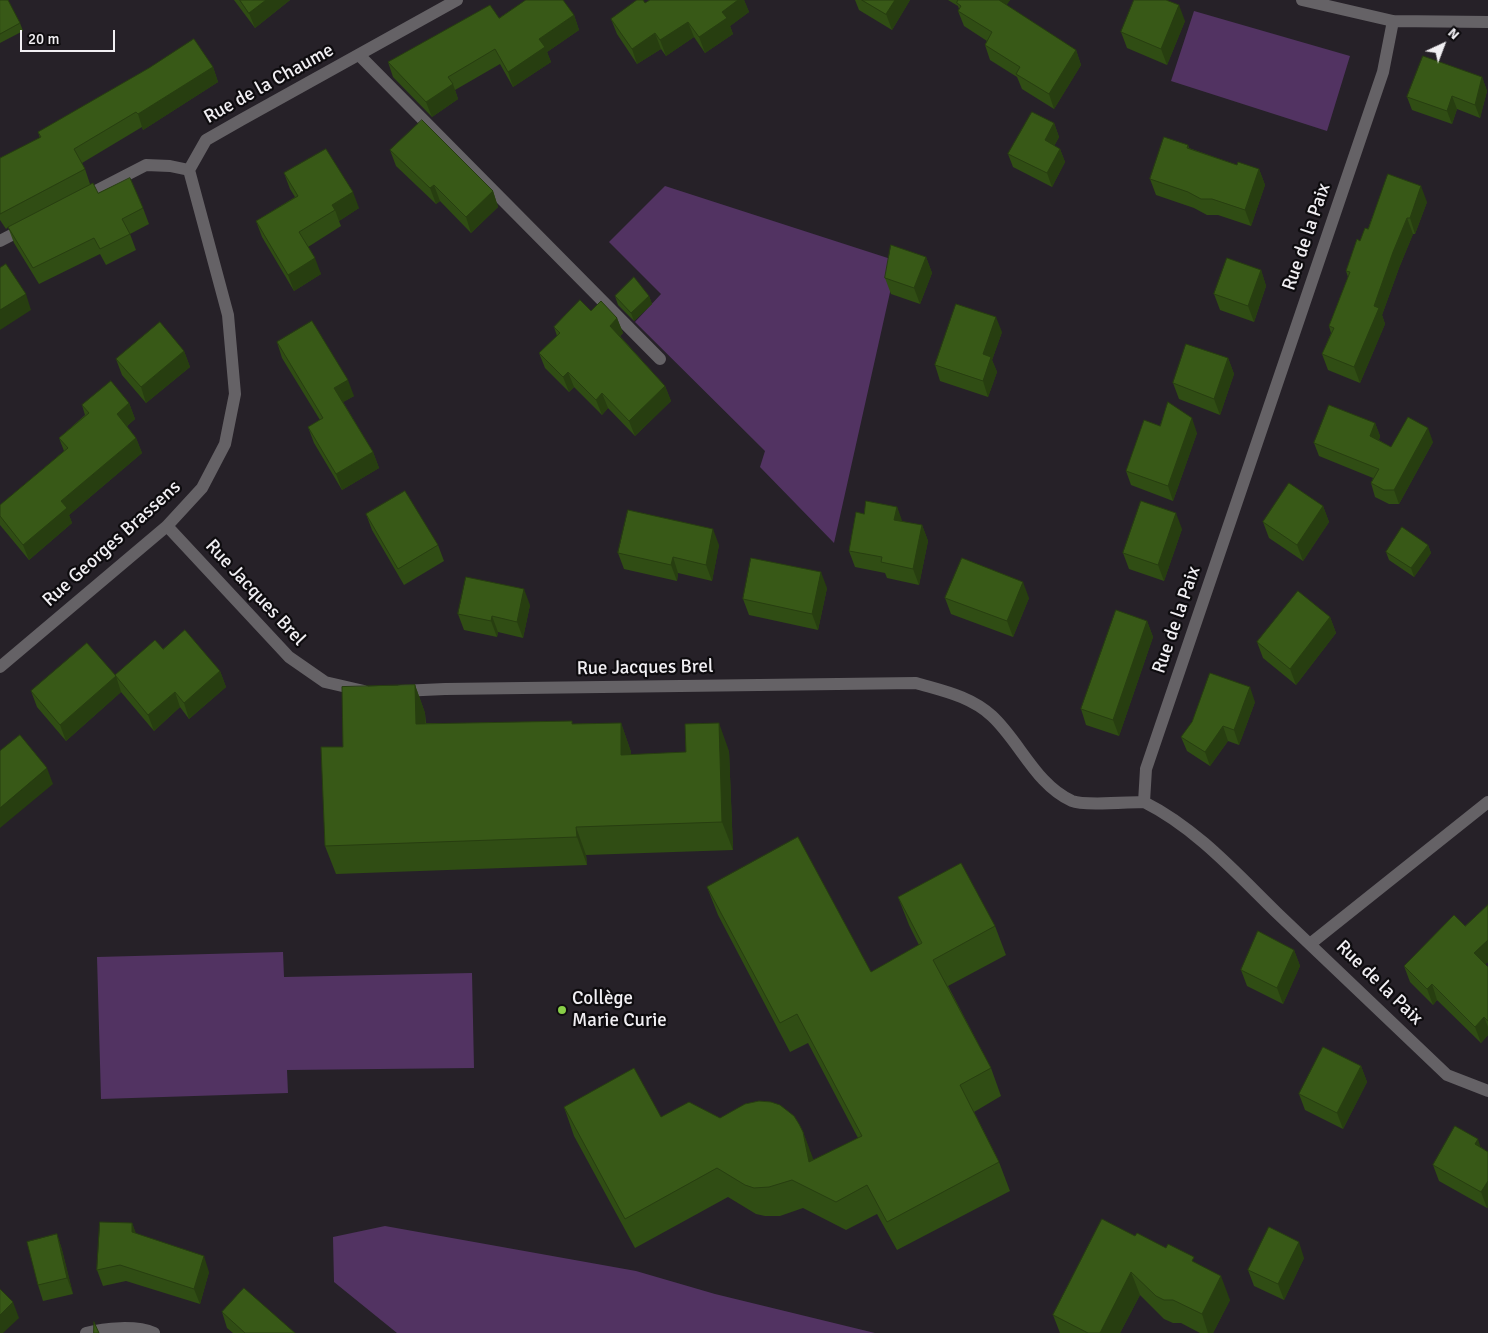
<!DOCTYPE html>
<meta charset="utf-8">
<style>
body{margin:0}
#map{position:relative;width:1488px;height:1333px;overflow:hidden;background:#262128;font-family:Signika,sans-serif}
canvas{display:block}
.north{position:absolute;left:1418px;top:20px;width:50px;height:50px;-webkit-text-stroke:4px #0e0c0f;paint-order:stroke;rotate:43deg;font-size:14px;font-weight:700;line-height:20px;text-align:center;color:#f1eff3}
.north::after{content:'';display:block;margin:auto;width:18px;height:22px;background:#f1eff3;clip-path:polygon(50% 0,100% 100%,50% 72%,0 100%)}
.scale{position:absolute;left:20px;top:30px;width:95px;height:22px;box-sizing:border-box;border:2px solid #f1eff3;border-top:0;padding-left:6px;font-size:15px;line-height:18px;white-space:nowrap;color:#f1eff3;-webkit-text-stroke:4px #0e0c0f;paint-order:stroke}
</style>
<div id="map">
<canvas width="1488" height="1333"></canvas>
<div class="north">N</div>
<div class="scale">20 m</div>
</div>
<script>
const c = document.querySelector('canvas').getContext('2d');
c.lineJoin = 'round';
function paint(path, color) {
  c.fillStyle = color;
  c.fill(path, 'evenodd');
}
function trace(path, color, width, dash) {
  c.strokeStyle = color;
  c.lineWidth = width;
  c.lineCap = dash ? 'butt' : 'round';
  c.setLineDash(dash || []);
  c.stroke(path);
}
function label(font, color, halo, rows, align = 'center') {
  c.font = font + ' Signika,sans-serif';
  c.lineWidth = 4.5;
  c.setLineDash([]);
  c.textBaseline = 'middle';
  c.strokeStyle = halo;
  c.fillStyle = color;
  for (const [text, x, y, turn = 0] of rows) {
    c.save();
    c.translate(x, y);
    c.rotate((+turn || 0) * Math.PI / 180);
    c.textAlign = isNaN(turn) ? turn : align;
    if (halo) c.strokeText(text, 0, 0);
    c.fillText(text, 0, 0);
    c.restore();
  }
}
paint(new Path2D(`
 M 1194,11 L 1350,56 L 1327,131 L 1171,81 Z
 M 665,186 L 897,261 L 834,543 L 760,467 L 765,451 L 635,322 L 661,294 L 609,242 Z
 M 283,952 L 284,977 L 472,973 L 474,1068 L 287,1070 L 288,1093 L 101,1099 L 97,957 Z
 M 385,1226 L 636,1271 L 715,1294 L 875,1333 L 397,1333 L 334,1282 L 333,1237 Z`), '#523362');
trace(new Path2D(`
 M 359,55 L 660,359
 M 1310,944 L 1488,802`), '#656266', 12);
trace(new Path2D(`
 M 1302,0 L 1393,21 L 1488,22
 M 1393,21 L 1383,72 L 1146,769 L 1144,802 C 1196,828 1236,873 1277,913 C 1334,967 1390,1021 1447,1075 L 1488,1091
 M 189,170 L 206,140 L 241,120 L 457,0
 M 82,198 L 146,165 L 170,166 L 189,170
 M 0,241 L 27,227
 M 167,526 L 289,657 L 325,682 L 364,691
 M 0,667 L 167,526 L 202,488 L 225,444 L 235,394 L 228,315 L 189,170
 M 401,691 L 445,689 L 916,683 C 943,691 970,696 992,716 C 1020,742 1036,785 1072,801 C 1084,806 1129,802 1144,802
 M 86,1333 C 105,1328 136,1325 154,1333`), '#656266', 12);
paint(new Path2D(`
 M 0,0 L 20,23 L 23,31 L 0,43 Z
 M 234,0 L 290,0 L 255,28 Z
 M 650,0 L 744,0 L 749,12 L 730,26 L 733,34 L 705,53 L 694,37 L 666,56 L 661,49 L 637,64 L 617,34 L 611,19 L 645,3 Z
 M 855,0 L 910,0 L 892,30 L 859,10 Z
 M 948,0 L 1010,0 L 1006,5 L 1076,50 L 1081,65 L 1054,109 L 1022,89 L 1017,77 L 990,60 L 985,45 L 987,41 L 964,26 L 958,11 L 959,9 L 958,6 Z
 M 574,15 L 579,30 L 547,52 L 551,62 L 513,87 L 500,64 L 455,90 L 458,99 L 432,117 L 393,77 L 388,62 L 499,18 Z
 M 1185,21 L 1167,65 L 1127,48 L 1121,32 Z
 M 213,67 L 218,82 L 143,130 L 142,127 L 82,163 L 85,169 L 90,184 L 98,193 L 143,208 L 149,224 L 130,234 L 136,250 L 106,265 L 100,254 L 39,284 L 14,243 L 8,227 L 6,229 L 0,220 L 0,158 L 40,138 L 38,132 Z
 M 1482,77 L 1487,91 L 1480,118 L 1457,109 L 1452,124 L 1412,110 L 1407,97 Z
 M 1054,123 L 1059,137 L 1054,146 L 1060,149 L 1065,162 L 1052,187 L 1013,167 L 1008,154 Z
 M 1188,145 L 1189,148 L 1237,165 L 1259,169 L 1265,185 L 1251,226 L 1218,215 L 1207,215 L 1194,208 L 1156,195 L 1150,179 Z
 M 390,150 L 493,191 L 498,207 L 471,233 L 440,201 L 436,204 L 396,166 Z
 M 284,173 L 359,208 L 339,221 L 341,226 L 308,247 L 321,274 L 294,291 L 262,237 L 256,221 L 295,197 L 290,189 Z
 M 1427,202 L 1415,234 L 1413,234 L 1399,268 L 1382,315 L 1385,324 L 1360,383 L 1328,370 L 1322,354 L 1331,333 L 1329,326 L 1348,277 L 1346,271 L 1360,241 L 1368,229 Z
 M 926,257 L 932,273 L 920,304 L 891,294 L 885,278 Z
 M 1261,270 L 1266,286 L 1254,322 L 1220,310 L 1214,294 Z
 M 615,296 L 649,296 L 652,304 L 634,321 L 618,305 Z
 M 591,311 L 617,318 L 623,333 L 620,336 L 665,386 L 671,401 L 635,436 L 608,408 L 602,415 L 574,387 L 569,392 L 545,368 L 539,353 L 557,336 L 554,327 Z
 M 1002,332 L 992,360 L 997,372 L 988,397 L 940,381 L 935,365 Z
 M 277,342 L 354,396 L 343,402 L 373,452 L 379,468 L 342,490 L 314,443 L 308,427 L 320,420 L 282,358 Z
 M 184,351 L 190,367 L 146,403 L 122,375 L 116,359 Z
 M 1228,358 L 1234,374 L 1220,415 L 1179,399 L 1173,383 Z
 M 129,403 L 135,419 L 127,426 L 136,438 L 142,453 L 69,515 L 72,523 L 29,560 L 0,525 L 0,505 L 64,451 L 59,438 L 85,415 L 82,405 Z
 M 1375,423 L 1380,436 L 1379,440 L 1391,447 L 1433,442 L 1399,504 L 1389,504 L 1375,497 L 1371,483 L 1373,478 L 1319,456 L 1314,443 Z
 M 1160,426 L 1197,433 L 1173,501 L 1131,485 L 1126,471 Z
 M 1323,506 L 1329,522 L 1303,561 L 1269,538 L 1263,522 Z
 M 897,507 L 902,522 L 922,525 L 928,541 L 919,585 L 887,578 L 885,573 L 855,567 L 849,551 L 864,514 Z
 M 366,514 L 438,545 L 444,561 L 404,585 L 372,530 Z
 M 1182,529 L 1164,581 L 1129,569 L 1123,553 Z
 M 719,545 L 712,581 L 678,573 L 677,581 L 624,569 L 618,553 Z
 M 1428,545 L 1431,553 L 1414,577 L 1389,560 L 1386,552 Z
 M 827,588 L 818,630 L 749,615 L 743,599 Z
 M 945,598 L 1029,598 L 1013,637 L 951,614 Z
 M 530,605 L 523,638 L 498,632 L 497,637 L 464,630 L 458,614 Z
 M 1330,617 L 1336,633 L 1296,685 L 1263,658 L 1257,642 Z
 M 1147,621 L 1153,637 L 1119,736 L 1086,725 L 1081,709 Z
 M 163,649 L 220,671 L 226,687 L 189,719 L 180,707 L 154,731 L 121,692 L 66,741 L 37,707 L 31,691 L 115,675 Z
 M 415,685 L 425,713 L 426,723 L 573,724 L 621,723 L 631,752 L 631,755 L 729,751 L 733,850 L 586,855 L 587,865 L 336,874 L 325,846 L 343,747 Z
 M 1255,702 L 1239,745 L 1228,741 L 1210,766 L 1187,751 L 1181,737 Z
 M 707,887 L 871,972 L 919,945 L 909,925 L 898,897 L 995,926 L 1006,955 L 948,986 L 991,1068 L 1001,1096 L 974,1112 L 999,1162 L 1010,1191 L 897,1250 L 877,1214 L 846,1230 L 803,1208 L 780,1216 L 765,1216 L 756,1214 L 728,1197 L 635,1248 L 574,1136 L 564,1107 L 661,1117 L 720,1118 L 803,1132 L 813,1160 L 858,1138 L 808,1043 L 790,1052 L 718,915 Z
 M 1294,950 L 1300,966 L 1283,1004 L 1247,986 L 1241,970 Z
 M 1488,962 L 1485,964 L 1488,967 L 1488,1035 L 1481,1043 L 1437,1000 L 1433,1005 L 1410,982 L 1404,966 Z
 M 1361,1066 L 1367,1082 L 1343,1129 L 1305,1110 L 1299,1094 Z
 M 1481,1147 L 1488,1152 L 1488,1207 L 1487,1208 L 1439,1181 L 1433,1165 Z
 M 132,1223 L 136,1234 L 209,1272 L 200,1304 L 126,1281 L 103,1286 L 97,1270 Z
 M 57,1234 L 62,1250 L 73,1294 L 43,1301 L 38,1285 Z
 M 1135,1236 L 1196,1263 L 1230,1300 L 1213,1333 L 1200,1333 L 1181,1323 L 1173,1323 L 1164,1319 L 1140,1295 L 1120,1333 L 1060,1333 L 1053,1315 Z
 M 1304,1258 L 1284,1300 L 1254,1286 L 1248,1270 Z
 M 222,1312 L 295,1333 L 233,1333 L 227,1328 Z`), '#304d14');
paint(new Path2D(`
 M 266,0 L 290,0 L 255,28 L 249,13 Z
 M 738,0 L 744,0 L 749,12 L 730,26 L 733,34 L 705,53 L 699,37 L 722,12 Z
 M 895,0 L 910,0 L 892,30 L 886,14 Z
 M 996,0 L 1010,0 L 1001,14 Z
 M 1179,5 L 1185,21 L 1167,65 L 1161,49 Z
 M 574,15 L 579,30 L 547,52 L 551,62 L 513,87 L 508,72 L 539,39 Z
 M 688,22 L 694,37 L 666,56 L 660,40 Z
 M 655,33 L 661,49 L 637,64 L 632,49 Z
 M 1076,50 L 1081,65 L 1054,109 L 1049,94 Z
 M 213,67 L 218,82 L 143,130 L 138,114 Z
 M 1482,77 L 1487,91 L 1480,118 L 1475,105 Z
 M 453,84 L 458,99 L 432,117 L 426,102 Z
 M 1452,96 L 1457,109 L 1452,124 L 1447,111 Z
 M 1054,123 L 1059,137 L 1050,154 L 1045,140 Z
 M 1060,149 L 1065,162 L 1052,187 L 1047,173 Z
 M 1259,169 L 1265,185 L 1251,226 L 1245,210 Z
 M 434,185 L 440,201 L 436,204 L 430,188 Z
 M 1421,186 L 1427,202 L 1415,234 L 1410,218 Z
 M 493,191 L 498,207 L 471,233 L 466,217 Z
 M 353,192 L 359,208 L 339,221 L 335,210 L 332,205 Z
 M 1407,218 L 1413,234 L 1399,268 L 1382,315 L 1385,324 L 1360,383 L 1354,367 L 1374,306 L 1393,252 Z
 M 926,257 L 932,273 L 920,304 L 914,288 Z
 M 315,258 L 321,274 L 294,291 L 288,275 Z
 M 1261,270 L 1266,286 L 1254,322 L 1248,306 Z
 M 26,294 L 31,310 L 0,330 L 0,310 Z
 M 649,296 L 652,304 L 634,321 L 631,313 Z
 M 996,317 L 1002,332 L 992,360 L 997,372 L 988,397 L 983,381 L 983,354 Z
 M 617,318 L 623,333 L 616,340 L 610,326 Z
 M 184,351 L 190,367 L 146,403 L 141,387 Z
 M 1228,358 L 1234,374 L 1220,415 L 1214,399 Z
 M 568,372 L 574,387 L 569,392 L 563,377 Z
 M 348,380 L 354,396 L 340,404 L 334,388 Z
 M 665,386 L 671,401 L 635,436 L 629,421 Z
 M 602,393 L 608,408 L 602,415 L 596,400 Z
 M 129,403 L 135,419 L 123,429 L 117,414 Z
 M 1192,418 L 1197,433 L 1173,501 L 1168,486 Z
 M 1375,423 L 1380,436 L 1375,450 L 1370,436 Z
 M 1428,428 L 1433,442 L 1399,504 L 1394,490 Z
 M 136,438 L 142,453 L 69,515 L 72,523 L 29,560 L 23,545 L 61,501 Z
 M 373,452 L 379,468 L 342,490 L 336,474 Z
 M 1323,506 L 1329,522 L 1303,561 L 1297,545 Z
 M 897,507 L 903,523 L 894,520 Z
 M 1176,513 L 1182,529 L 1164,581 L 1158,565 Z
 M 922,525 L 928,541 L 919,585 L 913,569 Z
 M 713,529 L 719,545 L 712,581 L 706,565 Z
 M 1428,545 L 1431,553 L 1414,577 L 1411,568 Z
 M 673,557 L 678,573 L 677,581 L 671,565 Z
 M 821,572 L 827,588 L 818,630 L 812,614 Z
 M 1023,582 L 1029,598 L 1013,637 L 1007,621 Z
 M 524,589 L 530,605 L 523,638 L 517,622 Z
 M 492,616 L 498,632 L 497,637 L 491,621 Z
 M 1330,617 L 1336,633 L 1296,685 L 1290,669 Z
 M 1147,621 L 1153,637 L 1119,736 L 1113,720 Z
 M 220,671 L 226,687 L 189,719 L 184,703 Z
 M 116,676 L 121,692 L 66,741 L 60,725 Z
 M 415,685 L 425,713 L 426,752 L 416,724 Z
 M 1250,687 L 1255,702 L 1239,745 L 1234,730 Z
 M 175,692 L 180,707 L 154,731 L 148,715 Z
 M 621,723 L 631,752 L 632,784 L 621,755 Z
 M 719,723 L 729,751 L 733,850 L 722,822 Z
 M 1223,726 L 1228,741 L 1210,766 L 1205,752 Z
 M 47,768 L 53,784 L 0,828 L 0,808 Z
 M 576,827 L 586,855 L 587,865 L 577,837 Z
 M 1488,940 L 1488,962 L 1480,969 L 1474,953 Z
 M 1294,950 L 1300,966 L 1283,1004 L 1277,988 Z
 M 1432,984 L 1437,1000 L 1433,1005 L 1427,989 Z
 M 1484,1017 L 1488,1027 L 1488,1035 L 1481,1043 L 1475,1027 Z
 M 1361,1066 L 1367,1082 L 1343,1129 L 1337,1113 Z
 M 803,1132 L 814,1161 L 809,1162 Z
 M 1478,1139 L 1483,1155 L 1475,1144 Z
 M 1488,1181 L 1488,1207 L 1487,1208 L 1481,1192 Z
 M 132,1223 L 138,1239 L 132,1232 Z
 M 57,1234 L 62,1250 L 73,1294 L 67,1278 Z
 M 1299,1242 L 1304,1258 L 1284,1300 L 1278,1284 Z
 M 204,1256 L 209,1272 L 200,1304 L 194,1289 Z
 M 1131,1272 L 1140,1295 L 1120,1333 L 1100,1333 Z
 M 1221,1276 L 1230,1300 L 1213,1333 L 1208,1333 L 1202,1314 Z
 M 13,1302 L 19,1318 L 3,1333 L 0,1333 L 0,1315 Z`), '#273e10');
const building = new Path2D(`
 M 0,0 L 8,0 L 20,23 L 0,34 Z
 M 240,0 L 266,0 L 249,13 Z
 M 526,0 L 563,0 L 574,15 L 539,39 L 545,47 L 508,72 L 495,49 L 448,77 L 453,84 L 426,102 L 388,62 L 490,5 L 499,18 Z
 M 637,0 L 643,0 L 645,3 L 650,0 L 738,0 L 722,12 L 727,18 L 699,37 L 688,22 L 660,40 L 655,33 L 632,49 L 611,19 Z
 M 862,0 L 895,0 L 886,14 Z
 M 958,0 L 999,0 L 1076,50 L 1049,94 L 1016,74 L 1020,67 L 985,45 L 992,32 L 958,11 L 961,6 L 957,3 Z
 M 1134,0 L 1166,0 L 1179,5 L 1161,49 L 1121,32 Z
 M 194,39 L 213,67 L 138,114 L 136,112 L 74,149 L 85,169 L 0,214 L 0,158 L 41,137 L 38,132 L 149,68 Z
 M 1423,56 L 1482,77 L 1475,105 L 1452,96 L 1447,111 L 1407,97 Z
 M 1032,112 L 1054,123 L 1045,140 L 1060,149 L 1047,173 L 1008,154 Z
 M 422,120 L 493,191 L 466,217 L 434,185 L 430,188 L 390,150 Z
 M 1164,137 L 1188,145 L 1187,148 L 1237,165 L 1238,162 L 1259,169 L 1245,210 L 1212,199 L 1201,199 L 1188,192 L 1150,179 Z
 M 326,149 L 353,192 L 332,205 L 335,210 L 299,232 L 315,258 L 288,275 L 256,221 L 298,196 L 284,173 Z
 M 1388,174 L 1421,186 L 1410,218 L 1407,218 L 1393,252 L 1374,306 L 1379,308 L 1354,367 L 1322,354 L 1334,328 L 1329,326 L 1350,272 L 1346,271 L 1357,239 L 1360,241 L 1365,228 L 1368,229 Z
 M 130,178 L 143,208 L 122,219 L 130,234 L 100,249 L 94,238 L 33,268 L 8,227 L 93,183 L 98,193 Z
 M 891,245 L 926,257 L 914,288 L 885,278 Z
 M 1227,258 L 1261,270 L 1248,306 L 1214,294 Z
 M 6,264 L 26,294 L 0,310 L 0,268 Z
 M 634,277 L 649,296 L 631,313 L 615,296 Z
 M 580,300 L 591,311 L 601,301 L 617,318 L 610,326 L 665,386 L 629,421 L 602,393 L 596,400 L 568,372 L 563,377 L 539,353 L 560,333 L 554,327 Z
 M 956,304 L 996,317 L 983,354 L 991,357 L 983,381 L 935,365 Z
 M 312,321 L 348,380 L 334,388 L 373,452 L 336,474 L 308,427 L 323,418 L 277,342 Z
 M 160,322 L 184,351 L 141,387 L 116,359 Z
 M 1186,344 L 1228,358 L 1214,399 L 1173,383 Z
 M 111,381 L 129,403 L 117,414 L 136,438 L 61,501 L 67,508 L 23,545 L 0,516 L 0,505 L 68,448 L 59,438 L 89,413 L 82,405 Z
 M 1168,402 L 1192,418 L 1168,486 L 1126,471 L 1144,420 L 1160,426 Z
 M 1329,405 L 1375,423 L 1370,436 L 1391,447 L 1408,417 L 1428,428 L 1394,490 L 1384,490 L 1371,483 L 1379,469 L 1314,443 Z
 M 1289,483 L 1323,506 L 1297,545 L 1263,522 Z
 M 405,491 L 438,545 L 398,569 L 366,514 Z
 M 866,501 L 897,507 L 894,520 L 922,525 L 913,569 L 881,562 L 882,557 L 849,551 L 856,512 L 864,514 Z
 M 1141,501 L 1176,513 L 1158,565 L 1123,553 Z
 M 628,510 L 713,529 L 706,565 L 673,557 L 671,565 L 618,553 Z
 M 1402,527 L 1428,545 L 1411,568 L 1386,552 Z
 M 751,558 L 821,572 L 812,614 L 743,599 Z
 M 962,558 L 1023,582 L 1007,621 L 945,598 Z
 M 466,577 L 524,589 L 517,622 L 492,616 L 491,621 L 458,614 Z
 M 1298,591 L 1330,617 L 1290,669 L 1257,642 Z
 M 1116,610 L 1147,621 L 1113,720 L 1081,709 Z
 M 185,630 L 220,671 L 184,703 L 175,692 L 148,715 L 115,675 L 155,640 L 163,649 Z
 M 87,643 L 116,676 L 60,725 L 31,691 Z
 M 1210,673 L 1250,687 L 1234,730 L 1223,726 L 1205,752 L 1181,737 L 1192,722 Z
 M 415,685 L 416,724 L 572,721 L 572,724 L 621,723 L 621,755 L 686,752 L 685,724 L 719,723 L 722,822 L 576,827 L 577,837 L 325,846 L 321,747 L 343,747 L 342,687 Z
 M 20,735 L 47,768 L 0,808 L 0,751 Z
 M 798,837 L 871,972 L 922,943 L 898,897 L 961,863 L 995,926 L 933,960 L 991,1068 L 960,1085 L 999,1162 L 887,1222 L 867,1185 L 836,1202 L 792,1180 L 769,1187 L 754,1188 L 745,1185 L 717,1168 L 625,1219 L 564,1107 L 634,1068 L 661,1117 L 689,1102 L 720,1118 L 745,1104 L 759,1101 L 771,1102 L 780,1105 L 794,1116 L 799,1124 L 803,1132 L 809,1162 L 862,1136 L 797,1014 L 780,1023 L 707,887 Z
 M 1488,905 L 1488,940 L 1474,953 L 1488,967 L 1488,1021 L 1484,1017 L 1475,1027 L 1432,984 L 1427,989 L 1404,966 L 1454,915 L 1465,926 Z
 M 1258,931 L 1294,950 L 1277,988 L 1241,970 Z
 M 1323,1047 L 1361,1066 L 1337,1113 L 1299,1094 Z
 M 1455,1126 L 1478,1139 L 1475,1144 L 1488,1152 L 1488,1181 L 1481,1192 L 1433,1165 Z
 M 1102,1219 L 1135,1236 L 1137,1233 L 1166,1248 L 1168,1244 L 1194,1257 L 1192,1261 L 1221,1276 L 1202,1314 L 1173,1300 L 1164,1300 L 1156,1296 L 1131,1272 L 1100,1333 L 1088,1333 L 1053,1315 Z
 M 100,1222 L 132,1223 L 132,1232 L 204,1256 L 194,1289 L 120,1265 L 97,1270 Z
 M 1269,1227 L 1299,1242 L 1278,1284 L 1248,1270 Z
 M 57,1234 L 67,1278 L 38,1285 L 27,1242 Z
 M 244,1288 L 295,1333 L 245,1333 L 222,1312 Z
 M 0,1289 L 13,1302 L 0,1315 Z
 M 94,1322 L 99,1333 L 94,1333 Z`);
paint(building, '#385917');
trace(building, '#273e10', 1);
for (const [x, y, r, color] of [
 [562,1010,5,"#89cf48"]
]) {
  const dot = new Path2D();
  dot.arc(x, y, r, 0, 2 * Math.PI);
  c.fillStyle = color;
  c.fill(dot);
  trace(dot, '#0e0c0f', 2);
}
label('19px', '#f1eff3', '#0e0c0f', [
 ["Rue de la Chaume",269,84,-29],
 ["Rue de la Paix",1307,237,-71],
 ["Rue Georges Brassens",112,544,-42],
 ["Rue Jacques Brel",255,593,47],
 ["Rue de la Paix",1177,620,-71],
 ["Rue Jacques Brel",645,668,-1],
 ["Rue de la Paix",1379,983,44]
]);
label('19px', '#f1eff3', '#0e0c0f', [
 ["Collège",572,999],
 ["Marie Curie",572,1021]
], 'left');
</script>
